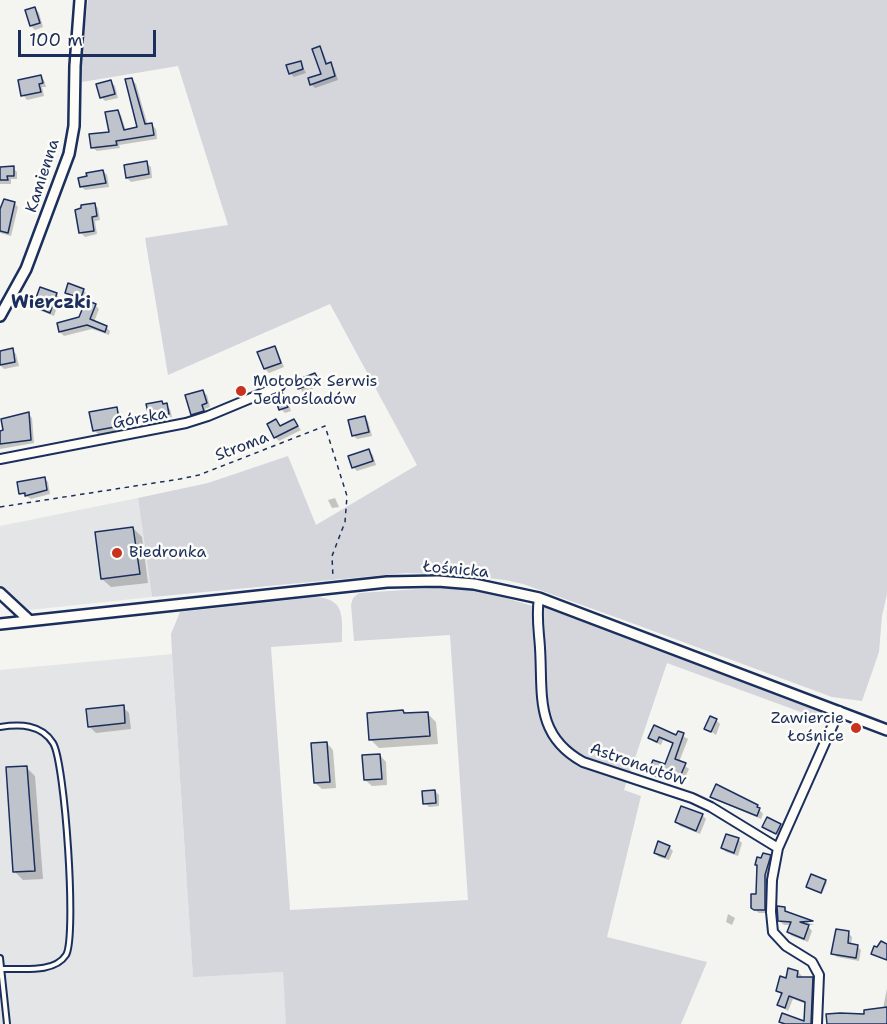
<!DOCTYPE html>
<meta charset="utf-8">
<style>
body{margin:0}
#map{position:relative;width:887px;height:1024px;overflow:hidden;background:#f4f4f1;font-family:"Shantell Sans",sans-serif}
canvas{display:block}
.scale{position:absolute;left:18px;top:30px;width:138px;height:27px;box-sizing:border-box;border:3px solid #1b2f5e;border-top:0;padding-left:8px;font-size:18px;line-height:21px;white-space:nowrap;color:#1b2f5e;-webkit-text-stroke:4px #fdfcf7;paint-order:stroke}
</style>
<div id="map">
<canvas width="887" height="1024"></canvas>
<div class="scale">100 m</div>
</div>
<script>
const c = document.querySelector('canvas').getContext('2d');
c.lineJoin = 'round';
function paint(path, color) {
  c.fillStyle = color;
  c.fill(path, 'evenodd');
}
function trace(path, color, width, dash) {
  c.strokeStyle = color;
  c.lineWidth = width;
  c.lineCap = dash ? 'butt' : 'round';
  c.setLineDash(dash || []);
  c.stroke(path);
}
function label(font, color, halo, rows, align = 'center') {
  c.font = font + ' "Shantell Sans",sans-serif';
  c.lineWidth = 5;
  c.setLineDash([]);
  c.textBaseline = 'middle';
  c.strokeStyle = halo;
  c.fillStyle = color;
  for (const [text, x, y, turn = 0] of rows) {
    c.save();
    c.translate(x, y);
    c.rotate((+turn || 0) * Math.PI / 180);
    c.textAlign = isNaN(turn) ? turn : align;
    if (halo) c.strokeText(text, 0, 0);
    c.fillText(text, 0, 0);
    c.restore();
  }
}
paint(new Path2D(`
 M 138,498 L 152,597 L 29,610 L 17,603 L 0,587 L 0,526 Z
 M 172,654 L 193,976 L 283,972 L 287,1024 L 0,1024 L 0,670 Z`), '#e4e5e6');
paint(new Path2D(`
 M 88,0 L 887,0 L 887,594 L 882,616 L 879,652 L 862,701 L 832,697 L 618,618 L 523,584 L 505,580 L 461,575 L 406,573 L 152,597 L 138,498 L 208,483 L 288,456 L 316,525 L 417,465 L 330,304 L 168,375 L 145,238 L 228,225 L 178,66 L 82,82 L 81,58 Z
 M 450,587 L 478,590 L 533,606 L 539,702 C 542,717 547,734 556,746 C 569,762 608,772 627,780 L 624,790 L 641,796 L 607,937 L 707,962 L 681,1024 L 286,1024 L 283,972 L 193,977 L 172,654 L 171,634 L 180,612 L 316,597 C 346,599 342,618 342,642 L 271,647 L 290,910 L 468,900 L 450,635 L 354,641 L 351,605 L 353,598 L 359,593 Z
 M 543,607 L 821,712 L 828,722 L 667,663 L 630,773 C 612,767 593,763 577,754 C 535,731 542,650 540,608 Z`), '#d4d6db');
paint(new Path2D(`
 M 35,9 L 39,13 L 43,27 L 35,30 L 31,26 Z
 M 319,48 L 323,52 L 328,65 L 330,64 L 334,68 L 338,80 L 315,88 L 311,84 L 323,75 Z
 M 300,62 L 306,73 L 294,77 L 290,73 Z
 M 40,76 L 44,80 L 46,87 L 42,87 L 44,96 L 27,100 L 23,95 Z
 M 132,80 L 136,84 L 148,126 L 152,125 L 156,129 L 157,139 L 119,145 L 120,148 L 97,151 L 92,147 L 111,133 L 117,111 L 121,115 L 126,131 L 138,128 Z
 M 111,82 L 115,86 L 118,98 L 105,101 L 101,97 Z
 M 146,163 L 151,167 L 152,178 L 131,182 L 127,178 Z
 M 0,168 L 13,168 L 17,172 L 17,179 L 11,179 L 11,184 L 0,184 Z
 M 103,171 L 107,175 L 109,187 L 85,190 L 81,186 L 89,177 Z
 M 14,203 L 18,207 L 11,236 L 0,233 L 0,211 Z
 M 94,204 L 98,208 L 100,220 L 95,221 L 97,234 L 85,237 L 81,233 Z
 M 83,290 L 87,294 L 85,301 L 71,297 L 67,293 Z
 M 56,294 L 60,298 L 54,316 L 39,310 L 35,306 Z
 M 95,305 L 99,309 L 94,322 L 106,327 L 110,331 L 109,335 L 92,329 L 64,336 L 60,332 L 80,318 Z
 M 274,348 L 278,352 L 284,367 L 269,373 L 265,369 Z
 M 12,350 L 16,354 L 19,366 L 4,369 L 0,365 L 0,352 Z
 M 315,375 L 322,385 L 303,393 L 297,382 Z
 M 202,391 L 207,395 L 210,407 L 205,409 L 207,415 L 196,418 L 192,414 Z
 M 282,393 L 286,397 L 291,411 L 285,413 L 281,409 Z
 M 162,403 L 170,409 L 172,417 L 167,418 L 168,420 L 155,423 L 151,419 Z
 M 116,409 L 120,413 L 124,430 L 99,435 L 95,431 L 91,413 Z
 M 29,414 L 32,418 L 34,443 L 0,449 L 0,432 L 5,432 Z
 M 364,417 L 368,421 L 372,436 L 357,439 L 353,435 Z
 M 294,420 L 301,430 L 279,441 L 275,437 L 276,421 L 281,427 Z
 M 369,451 L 373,455 L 376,465 L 357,471 L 353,467 Z
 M 44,478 L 48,482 L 50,494 L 31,499 L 21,493 Z
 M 335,498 L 339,507 L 332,508 L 328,500 Z
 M 133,528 L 142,537 L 148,583 L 111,587 L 102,579 Z
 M 123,707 L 129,713 L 131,729 L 96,733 L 90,727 Z
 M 427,713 L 436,722 L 438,744 L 379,748 L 370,739 Z
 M 716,720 L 720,724 L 716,735 L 706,728 Z
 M 655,727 L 677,737 L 678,733 L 688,739 L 679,762 L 689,769 L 683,782 L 667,776 L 665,781 L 653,776 L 649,772 L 666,766 L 674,744 L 663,740 L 661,745 L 654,742 L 650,738 Z
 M 327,743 L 333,750 L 336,788 L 322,789 L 315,783 Z
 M 380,755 L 386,762 L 387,785 L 372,786 L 365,780 Z
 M 26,767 L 35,776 L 43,879 L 23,880 L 15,872 Z
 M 435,791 L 439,795 L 439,806 L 429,807 L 425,803 Z
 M 712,796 L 757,807 L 763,814 L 761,819 L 716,800 Z
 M 702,815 L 706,819 L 700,834 L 680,826 L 676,822 Z
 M 768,819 L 784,829 L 781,837 L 764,826 Z
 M 738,839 L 742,843 L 738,856 L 726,852 L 722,848 Z
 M 669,847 L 673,851 L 669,860 L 659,857 L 655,853 Z
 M 770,856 L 774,860 L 768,913 L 759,913 L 752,908 Z
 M 825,881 L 827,882 L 822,894 L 808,887 Z
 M 784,908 L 788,914 L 814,925 L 807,925 L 812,931 L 808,942 L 792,936 L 788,932 L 791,925 L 784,925 L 779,921 Z
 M 728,914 L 735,918 L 732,925 L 726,922 Z
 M 848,933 L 852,937 L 851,946 L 858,947 L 861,950 L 859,961 L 837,957 L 833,953 Z
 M 798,972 L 802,976 L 801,979 L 812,979 L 816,983 L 816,1024 L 783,1024 L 781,1021 L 783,1015 L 805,1021 L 806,1004 L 793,999 L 788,1011 L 779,1005 L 782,996 L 778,991 L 787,980 Z
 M 887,988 L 887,1024 L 829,1024 L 866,1016 L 883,1009 Z`), '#0003');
const building = new Path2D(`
 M 35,7 L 40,23 L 30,26 L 25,10 Z
 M 320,46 L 326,64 L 331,62 L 335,76 L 310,85 L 308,78 L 321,74 L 312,49 Z
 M 301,61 L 303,69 L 289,74 L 286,65 Z
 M 41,75 L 43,83 L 39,84 L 41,92 L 21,96 L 18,80 Z
 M 132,78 L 145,124 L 152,123 L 154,135 L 116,141 L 117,145 L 91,148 L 89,134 L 109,132 L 105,112 L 118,110 L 124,130 L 137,127 L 125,79 Z
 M 111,80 L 115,94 L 100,98 L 96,84 Z
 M 147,161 L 149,174 L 126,178 L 124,165 Z
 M 14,166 L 14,176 L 7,176 L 8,180 L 0,180 L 0,167 Z
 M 103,170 L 106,183 L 80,187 L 78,178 L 87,176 L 86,173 Z
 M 4,199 L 15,202 L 8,233 L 0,231 L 0,209 Z
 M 95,203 L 97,216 L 92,217 L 94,231 L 79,233 L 75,210 L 81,208 L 81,205 Z
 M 68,283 L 84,289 L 81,298 L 65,293 Z
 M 40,287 L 57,293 L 50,313 L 33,306 Z
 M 86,300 L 96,304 L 90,319 L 107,326 L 105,332 L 87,325 L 59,332 L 57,323 L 79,317 Z
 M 275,346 L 281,363 L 264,369 L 257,352 Z
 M 13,348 L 15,362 L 0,365 L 0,351 Z
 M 315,373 L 319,381 L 298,389 L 295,381 Z
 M 203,390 L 207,403 L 202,405 L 204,411 L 191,415 L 185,395 Z
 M 282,392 L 288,407 L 279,410 L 274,395 Z
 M 162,401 L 163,404 L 167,403 L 169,414 L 164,415 L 165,417 L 150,420 L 146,404 Z
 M 117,407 L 120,426 L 93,431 L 89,412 Z
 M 29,412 L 31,440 L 0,444 L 0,431 L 3,430 L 1,419 Z
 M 365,416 L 369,432 L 352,436 L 348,420 Z
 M 276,419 L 280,426 L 294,419 L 298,426 L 274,438 L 267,424 Z
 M 369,449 L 373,461 L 352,468 L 348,456 Z
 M 45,477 L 47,490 L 25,496 L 25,493 L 19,494 L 17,482 Z
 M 133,527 L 140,574 L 101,579 L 95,532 Z
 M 124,705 L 125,723 L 88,727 L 86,709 Z
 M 403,710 L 404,713 L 428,712 L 430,736 L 369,740 L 367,713 Z
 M 710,716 L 717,719 L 711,732 L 704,729 Z
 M 654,725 L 676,735 L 678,731 L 684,733 L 675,759 L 686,763 L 679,779 L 663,773 L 661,778 L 648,772 L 653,760 L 665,764 L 673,743 L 659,737 L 657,742 L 648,738 Z
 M 327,742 L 330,782 L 314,783 L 311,743 Z
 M 380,754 L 382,779 L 364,780 L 362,755 Z
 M 27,766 L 35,871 L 13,872 L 6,767 Z
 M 716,784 L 758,805 L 757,807 L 760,808 L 757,816 L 710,797 Z
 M 435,790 L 436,803 L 423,804 L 422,791 Z
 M 681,806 L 703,814 L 696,831 L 675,822 Z
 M 767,817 L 781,824 L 776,834 L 762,827 Z
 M 726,834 L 739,838 L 734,853 L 721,848 Z
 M 658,841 L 670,846 L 665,857 L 654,853 Z
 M 763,853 L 771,855 L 765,875 L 765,910 L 754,910 L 751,908 L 751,894 L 756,894 L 757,865 L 755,865 L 757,857 L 761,858 Z
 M 811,874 L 826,880 L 821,893 L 806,887 Z
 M 777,906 L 785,907 L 785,911 L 813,921 L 800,922 L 809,925 L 804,939 L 787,932 L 791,922 L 778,921 Z
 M 836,929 L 849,931 L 848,943 L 858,945 L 856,958 L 831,954 Z
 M 881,941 L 887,944 L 887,960 L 871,954 L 874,946 L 877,947 Z
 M 788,968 L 798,971 L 797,977 L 813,977 L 811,1024 L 785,1024 L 779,1022 L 782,1013 L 804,1021 L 805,1002 L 789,996 L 785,1008 L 777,1005 L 782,993 L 776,991 L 780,976 L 786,978 Z
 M 887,1007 L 887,1024 L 827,1024 L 826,1014 L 840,1013 L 864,1014 L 864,1010 Z`);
paint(building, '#bfc3cc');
trace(building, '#1b2f5e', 1.5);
const service = new Path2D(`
 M 0,727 C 20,724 41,724 53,743 C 65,762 77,937 66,955 C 54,974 20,968 1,969
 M 0,958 L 7,1024`);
const minor = new Path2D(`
 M 0,459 L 186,423 L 208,416 L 280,386
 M 539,598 C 536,616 539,631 540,648 C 543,694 534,735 583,762 L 692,798 L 711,807 L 778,848
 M 817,1024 L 819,975 L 812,962 L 786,946 L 773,932 L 771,912 L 772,880 L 778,848 L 839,711`);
const tertiary = new Path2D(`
 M 0,316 L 26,269 L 69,154 L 74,126 L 75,66 L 80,0
 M 0,593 L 29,620
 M 0,624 L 387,582 L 438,581 L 474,584 L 539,598 L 887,730`);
trace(service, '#1b2f5e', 8);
trace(minor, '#1b2f5e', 12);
trace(tertiary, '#1b2f5e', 14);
trace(new Path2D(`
 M 0,507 L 180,479 L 199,475 L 325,426 L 347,496 L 345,522 L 332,556 L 333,578`), '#1b2f5e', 1.5, [4.5, 4.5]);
trace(service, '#fdfcf7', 4);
trace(minor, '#fdfcf7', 8);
trace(tertiary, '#fdfcf7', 9);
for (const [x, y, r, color] of [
 [241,391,6,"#c8321e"],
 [117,553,6,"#c8321e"],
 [856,728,6,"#c8321e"]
]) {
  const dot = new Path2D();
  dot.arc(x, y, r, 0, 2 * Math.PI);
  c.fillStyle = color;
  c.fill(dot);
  trace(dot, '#fdfcf7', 2);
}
label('16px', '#1b2f5e', '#fdfcf7', [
 ["Kamienna",43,176,-72],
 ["Górska",140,419,-11],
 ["Stroma",242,447,-21],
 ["Łośnicka",456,570,5],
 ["Astronautów",638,765,19]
]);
label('16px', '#1b2f5e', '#fdfcf7', [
 ["Motobox Serwis",253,382],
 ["Jednośladów",253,400],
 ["Biedronka",129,553],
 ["Zawiercie",844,719,"right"],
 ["Łośnice",844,737,"right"]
], 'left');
label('bold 18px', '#1b2f5e', '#fdfcf7', [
 ["Wierczki",51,303]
]);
</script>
